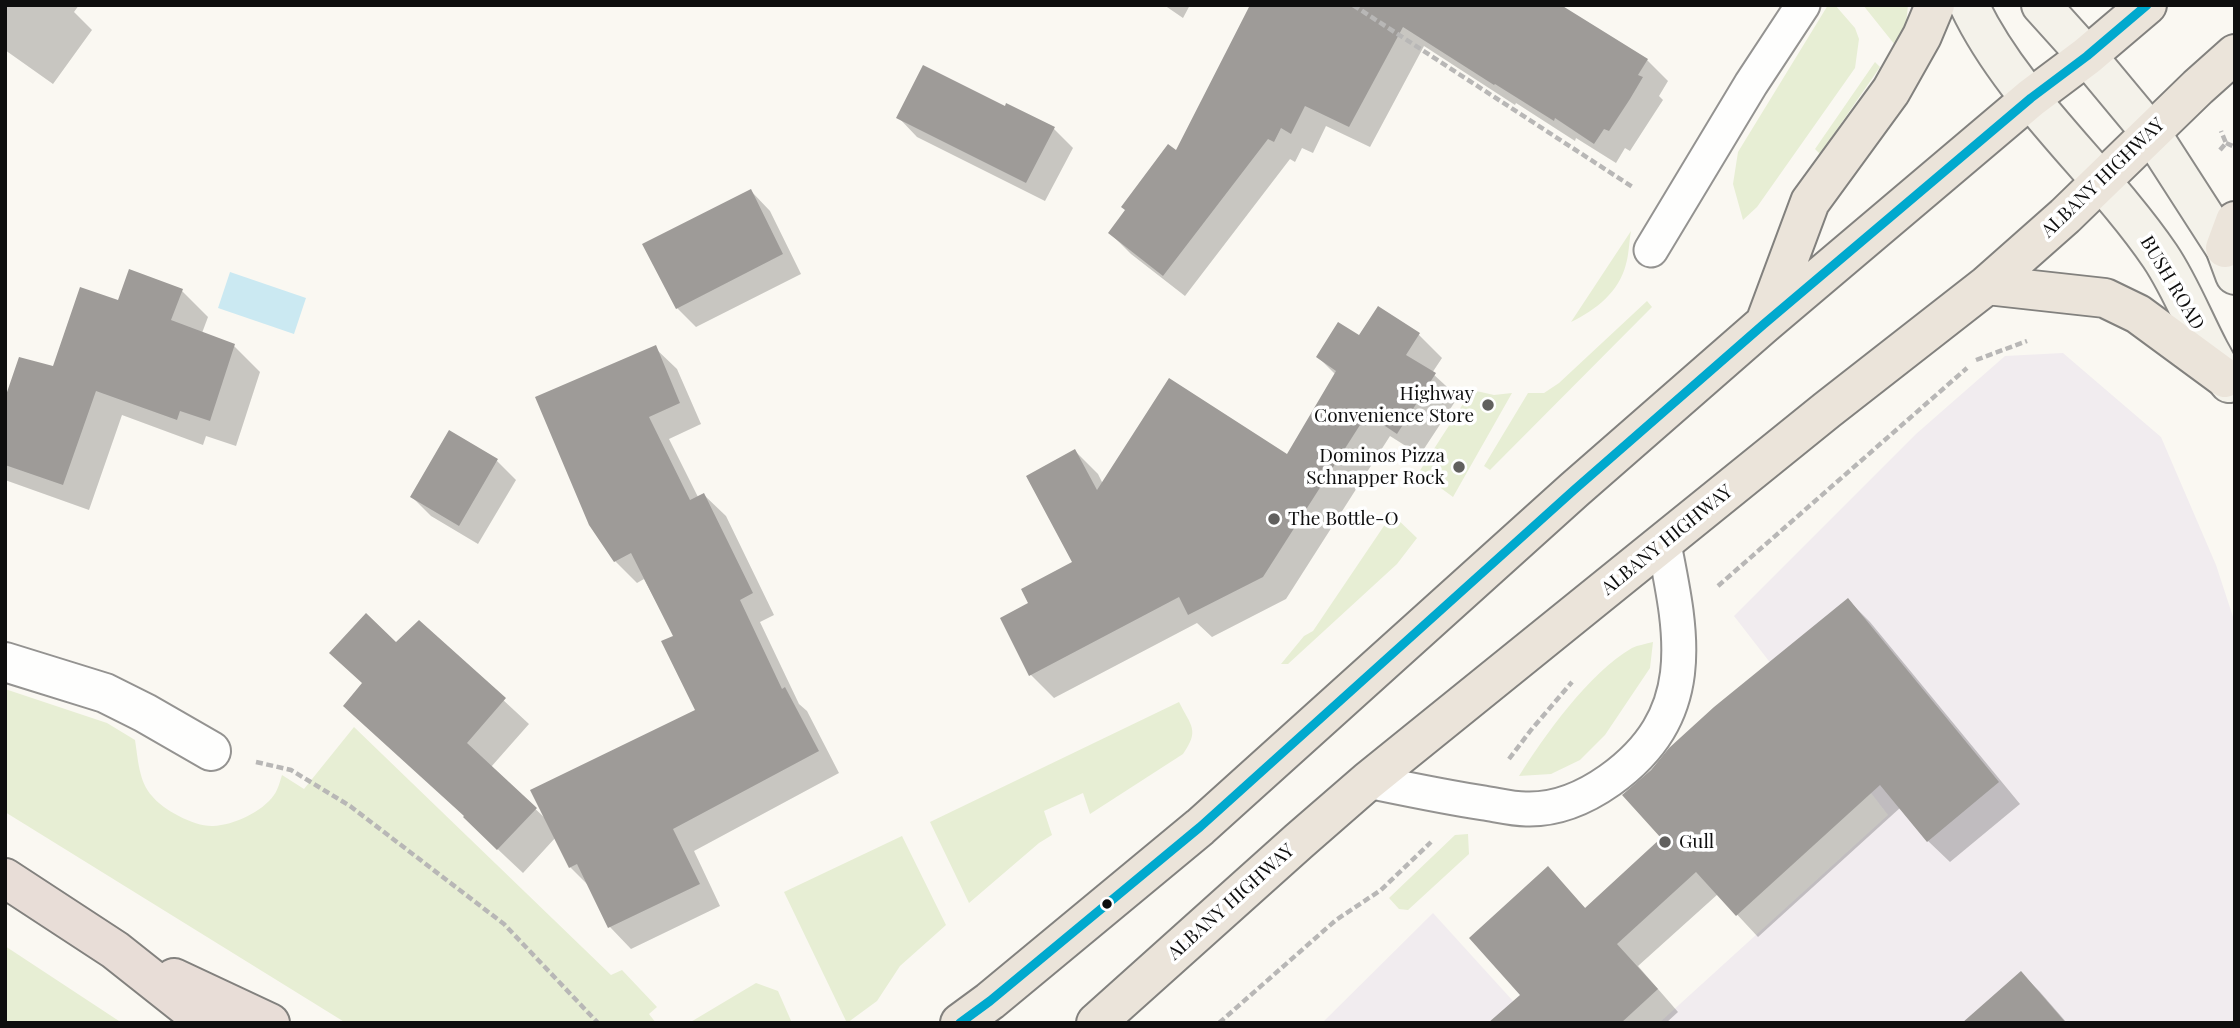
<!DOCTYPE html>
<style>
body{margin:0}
#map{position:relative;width:2240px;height:1028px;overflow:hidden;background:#faf8f2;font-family:"Playfair Display",serif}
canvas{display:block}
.frame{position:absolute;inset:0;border:7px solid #0e0e0e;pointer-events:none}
</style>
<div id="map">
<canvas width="2240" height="1028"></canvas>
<div class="frame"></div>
</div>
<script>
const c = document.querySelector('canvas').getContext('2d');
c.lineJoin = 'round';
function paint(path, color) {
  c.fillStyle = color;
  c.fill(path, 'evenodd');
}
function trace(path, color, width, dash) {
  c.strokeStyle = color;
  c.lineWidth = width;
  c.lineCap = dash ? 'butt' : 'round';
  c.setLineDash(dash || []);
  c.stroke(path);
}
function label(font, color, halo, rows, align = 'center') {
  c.font = font + ' "Playfair Display",serif';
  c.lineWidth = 7;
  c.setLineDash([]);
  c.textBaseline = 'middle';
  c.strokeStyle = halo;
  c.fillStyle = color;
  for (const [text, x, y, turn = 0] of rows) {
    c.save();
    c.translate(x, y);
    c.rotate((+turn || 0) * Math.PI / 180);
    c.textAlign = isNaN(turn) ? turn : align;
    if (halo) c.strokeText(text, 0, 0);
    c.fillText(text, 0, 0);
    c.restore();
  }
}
paint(new Path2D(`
 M 2063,353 L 2161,437 L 2216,565 L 2235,623 L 2235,1023 L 1659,1023 L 1888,815 L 1734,616 L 1916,434 L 2005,356 Z
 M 1433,913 L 1533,1023 L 1322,1023 Z`), '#f1ecef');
paint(new Path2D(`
 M 1828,5 L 1835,5 L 1855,28 L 1859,39 L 1855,68 L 1757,207 L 1743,220 L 1733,184 L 1738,152 Z
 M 1863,5 L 1908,5 L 1906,24 L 1895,45 Z
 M 1875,62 L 1880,67 L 1820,154 L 1815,149 Z
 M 1631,231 C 1629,242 1629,254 1626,264 C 1619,292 1596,310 1571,322 Z
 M 1647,301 L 1652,307 L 1490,470 L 1484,466 L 1528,393 L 1544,393 L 1559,383 Z
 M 1472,390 L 1494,395 L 1512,393 L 1453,497 L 1419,472 Z
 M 1392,514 L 1417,538 L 1397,564 L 1288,664 L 1281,664 L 1304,636 L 1313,631 Z
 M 1653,642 L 1650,668 L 1605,735 L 1580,760 L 1551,774 L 1519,776 C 1544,736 1590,672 1632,648 C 1638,645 1646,644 1653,642 Z
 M 5,689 L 107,723 L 135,740 C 138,759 139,782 152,796 C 163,810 195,827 213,826 C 234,825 262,812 274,795 C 278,790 280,781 282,775 L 304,789 L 354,727 L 611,975 L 622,970 L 657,1007 L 649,1014 L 656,1023 L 346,1023 L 5,812 Z
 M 1179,702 C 1191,726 1200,730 1183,754 L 1090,814 L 1083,793 L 1044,811 L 1052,835 L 1039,843 L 969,903 L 930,822 Z
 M 1468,834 L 1469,854 L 1408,910 L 1399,909 L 1389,898 L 1455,835 Z
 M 902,836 L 946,925 L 900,966 L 877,1001 L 847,1023 L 784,892 Z
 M 5,946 L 122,1023 L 5,1023 Z
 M 756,983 L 778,991 L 792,1023 L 689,1023 Z`), '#e7eed4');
paint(new Path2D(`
 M 230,272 L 306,298 L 294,334 L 218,308 Z`), '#cbe9f2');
paint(new Path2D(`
 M 5,5 L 79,5 L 74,12 L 92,30 L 53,84 L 5,50 Z
 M 1164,5 L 1190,5 L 1183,18 Z
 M 1252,5 L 1647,60 L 1668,81 L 1659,96 L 1663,100 L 1650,120 L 1630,151 L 1625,148 L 1616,163 L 1576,138 L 1575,141 L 1516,103 L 1515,105 L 1424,46 L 1370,147 L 1326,126 L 1313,153 L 1302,148 L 1295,162 L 1290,159 L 1185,296 L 1131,254 L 1110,233 L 1177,153 Z
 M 1006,109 L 1054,129 L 1073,148 L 1045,201 L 917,137 L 898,117 Z
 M 751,191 L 770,211 L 801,274 L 696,327 L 677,308 Z
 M 182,291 L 208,317 L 202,333 L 234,346 L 260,372 L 236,446 L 206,436 L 203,445 L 122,415 L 89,510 L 5,480 L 5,397 L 54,368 L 119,302 Z
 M 1378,309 L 1419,335 L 1442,358 L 1432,373 L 1458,397 L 1420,455 L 1390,436 L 1286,599 L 1212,637 L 1197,623 L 1054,698 L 1031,675 L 1030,604 L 1074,563 L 1075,451 L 1098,474 L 1103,484 L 1287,456 L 1336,375 L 1318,357 L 1359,337 Z
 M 655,348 L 677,369 L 701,424 L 669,439 L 698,497 L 704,495 L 726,516 L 774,615 L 760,622 L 799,704 L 807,711 L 839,773 L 694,851 L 720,906 L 631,949 L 610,927 L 589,886 L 570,867 L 556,837 L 523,873 L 489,841 L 396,645 L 419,622 L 529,724 L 491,767 L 547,820 L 697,710 L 675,637 L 644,579 L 637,583 L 615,561 Z
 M 497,461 L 516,480 L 478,544 L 431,516 L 412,497 Z
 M 1848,600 L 1870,622 L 2020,804 L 1950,862 L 1928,841 L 1901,807 L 1758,937 L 1718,894 L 1638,966 L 1678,1012 L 1666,1023 L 1491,1023 L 1522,995 L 1548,869 L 1586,909 L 1664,839 Z
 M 2021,973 L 2040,992 L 2067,1023 L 1985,1023 Z`), '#0003');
paint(new Path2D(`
 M 1250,5 L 1561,5 L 1648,59 L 1638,75 L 1643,77 L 1630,99 L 1609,131 L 1604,129 L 1594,144 L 1555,118 L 1554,121 L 1495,84 L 1494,85 L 1403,27 L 1349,127 L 1305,106 L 1291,134 L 1281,128 L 1274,142 L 1268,139 L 1163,276 L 1108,233 L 1125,210 L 1121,207 L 1168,144 L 1176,150 Z
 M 923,65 L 1005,106 L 1006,103 L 1055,127 L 1026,183 L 896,118 Z
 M 751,189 L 783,254 L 676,309 L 642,244 Z
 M 129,269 L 183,289 L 171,320 L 235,344 L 210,421 L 180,411 L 177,420 L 96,391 L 63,485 L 5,465 L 5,398 L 19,357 L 53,366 L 80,287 L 118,300 Z
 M 1378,306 L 1420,333 L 1406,355 L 1436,373 L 1397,434 L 1367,414 L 1263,577 L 1188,615 L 1179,597 L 1029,676 L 1000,618 L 1028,603 L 1021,589 L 1072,562 L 1026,476 L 1075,449 L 1097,490 L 1169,378 L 1287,454 L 1336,371 L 1316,357 L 1338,322 L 1359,335 Z
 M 656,345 L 680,403 L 649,417 L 690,500 L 704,493 L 753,593 L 740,600 L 782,689 L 785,687 L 819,751 L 673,829 L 700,884 L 608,928 L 577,864 L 569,868 L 530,790 L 695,710 L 661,641 L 673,636 L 631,553 L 614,562 L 589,525 L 535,397 Z
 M 449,430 L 498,459 L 459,526 L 410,497 Z
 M 1848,598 L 1999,782 L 1927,842 L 1880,785 L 1736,916 L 1696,872 L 1617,944 L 1658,989 L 1621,1023 L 1488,1023 L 1520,995 L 1469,938 L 1548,866 L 1585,908 L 1661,838 L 1622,795 L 1651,770 L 1669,748 L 1714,707 Z
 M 366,613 L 396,642 L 419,620 L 506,698 L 467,743 L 537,808 L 497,850 L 463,817 L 464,816 L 343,706 L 362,683 L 329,653 Z
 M 2021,971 L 2066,1023 L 1962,1023 Z`), '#9e9b98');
const lane = new Path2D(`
 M 1651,250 L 1751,84 L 1803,5
 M 1368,781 C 1407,789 1445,797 1484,803 C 1497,805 1512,809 1526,809 C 1556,810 1586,797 1610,780 C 1699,716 1683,638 1664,544`);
const street = new Path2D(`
 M 5,662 L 105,693 L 145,713 L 211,751`);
const secondary = new Path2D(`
 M 1969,5 C 2013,98 2103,172 2160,256 C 2187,296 2201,344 2229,383
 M 2041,5 L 2087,56 L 2151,133 L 2225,248 L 2235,275`);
const primary = new Path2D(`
 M 2225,248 L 2235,221
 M 1987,285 L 2105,298 L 2138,314 L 2225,378
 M 1765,323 L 1810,202 L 1891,91 L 1922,36 L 1935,5
 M 960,1023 L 990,1001 L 1200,827 L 1574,490 L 1764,324 L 2031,98 L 2087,56 L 2147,5
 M 1096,1023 L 1299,841 L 1368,781 L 1827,410 L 1987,285 L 2065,216 L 2198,87 L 2235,54`);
const highway = new Path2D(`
 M 5,878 L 115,950 L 207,1023
 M 174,978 L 270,1023`);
trace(lane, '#949391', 37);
trace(street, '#949391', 42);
trace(secondary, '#8b8a87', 42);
trace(primary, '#82817e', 42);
trace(highway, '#82817e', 42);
trace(new Path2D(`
 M 1353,5 L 1634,188
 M 2226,143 L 2235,147
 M 2220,150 L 2226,143 L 2221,131
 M 1976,360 L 2027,341
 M 1718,586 L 1967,368
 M 1509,759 L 1531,730 L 1572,682
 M 256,762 L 291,770 L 350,806 L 504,924 L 598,1023
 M 1219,1023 L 1336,920 L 1381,890 L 1431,842`), '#b8b7b6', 4.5, [7, 3.5]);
trace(lane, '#fefefd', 33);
trace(street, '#fefefd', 38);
trace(secondary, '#f4f2ea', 38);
trace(primary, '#ebe4da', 38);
trace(highway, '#e8ddd7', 38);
trace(new Path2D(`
 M 960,1023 L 990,1001 L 1200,827 L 1574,490 L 1764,324 L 2031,98 L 2087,56 L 2147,5`), '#00a9ce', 9);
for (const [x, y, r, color] of [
 [1488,405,7,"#61605e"],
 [1459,467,7,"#61605e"],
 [1274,519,7,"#61605e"],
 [1665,842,7,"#61605e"],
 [1107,904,6,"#0e0e0e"]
]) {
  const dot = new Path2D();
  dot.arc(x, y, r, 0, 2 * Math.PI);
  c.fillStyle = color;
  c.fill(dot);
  trace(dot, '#fff', 2.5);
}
label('19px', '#0e0e0e', '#fff', [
 ["ALBANY HIGHWAY",2103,178,-44],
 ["BUSH ROAD",2172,283,59],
 ["ALBANY HIGHWAY",1667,540,-39],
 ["ALBANY HIGHWAY",1231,902,-42]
]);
label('19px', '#0e0e0e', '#fff', [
 ["Highway",1474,394],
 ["Convenience Store",1474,416],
 ["Dominos Pizza",1445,456],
 ["Schnapper Rock",1445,478],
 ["The Bottle-O",1288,519,"left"],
 ["Gull",1679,842,"left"]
], 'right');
</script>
